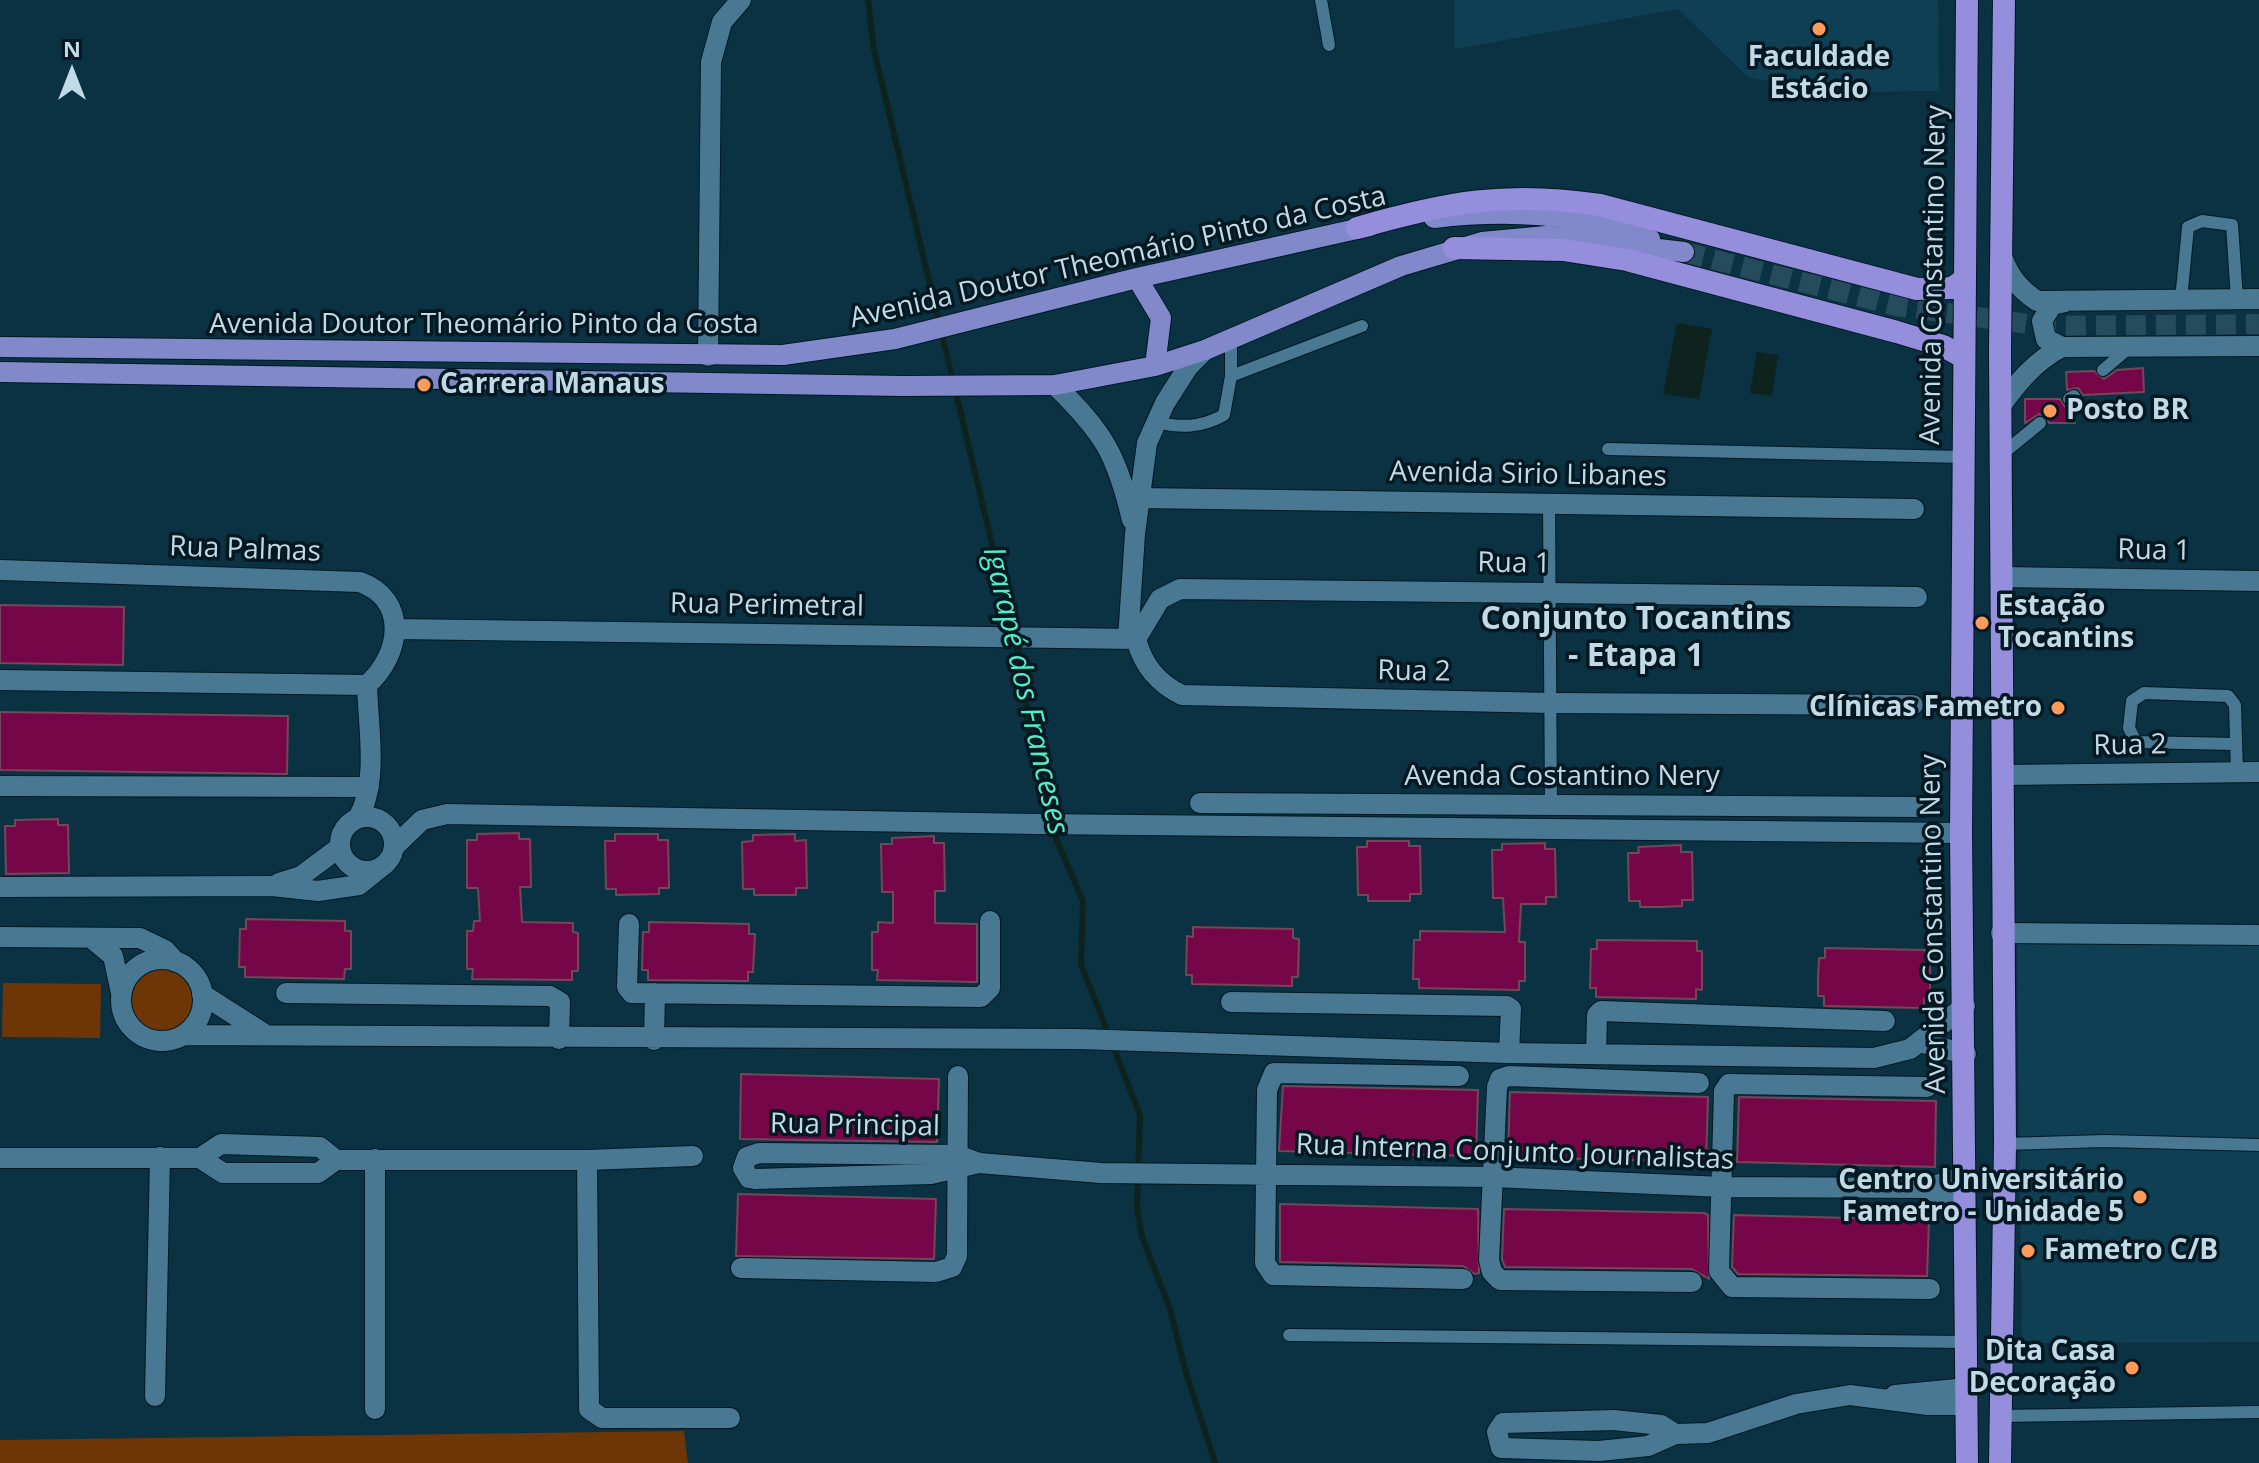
<!DOCTYPE html>
<meta charset="utf-8">
<style>
body{margin:0}
#map{position:relative;width:2259px;height:1463px;overflow:hidden;background:#0b3243;font-family:"Open Sans",sans-serif}
canvas{display:block}
.north{position:absolute;left:32px;top:32px;width:80px;height:80px;-webkit-text-stroke:6px #041822;paint-order:stroke;rotate:0deg;font-size:22px;font-weight:700;line-height:32px;text-align:center;color:#c1dae8}
.north::after{content:'';display:block;margin:auto;width:28px;height:36px;background:#c1dae8;clip-path:polygon(50% 0,100% 100%,50% 72%,0 100%)}
</style>
<div id="map">
<canvas width="2259" height="1463"></canvas>
<div class="north">N</div>
</div>
<script>
const c = document.querySelector('canvas').getContext('2d');
c.lineJoin = 'round';
function paint(path, color) {
  c.fillStyle = color;
  c.fill(path, 'evenodd');
}
function trace(path, color, width, dash) {
  c.strokeStyle = color;
  c.lineWidth = width;
  c.lineCap = dash ? 'butt' : 'round';
  c.setLineDash(dash || []);
  c.stroke(path);
}
function label(font, color, halo, rows, align = 'center') {
  c.font = font + ' "Open Sans",sans-serif';
  c.lineWidth = 7;
  c.setLineDash([]);
  c.textBaseline = 'middle';
  c.strokeStyle = halo;
  c.fillStyle = color;
  for (const [text, x, y, turn = 0] of rows) {
    c.save();
    c.translate(x, y);
    c.rotate((+turn || 0) * Math.PI / 180);
    c.textAlign = isNaN(turn) ? turn : align;
    if (halo) c.strokeText(text, 0, 0);
    c.fillText(text, 0, 0);
    c.restore();
  }
}
paint(new Path2D(`
 M 1454,0 L 1938,0 L 1939,91 L 1847,92 L 1749,78 L 1678,9 L 1455,49 Z
 M 2017,940 L 2259,942 L 2259,1342 L 2022,1343 Z`), '#0f3f53');
paint(new Path2D(`
 M126 999a35 35 0 1 1 70 0a35 35 0 1 1-70 0Z
 M 3,983 L 101,984 L 100,1038 L 2,1037 Z
 M 684,1431 L 688,1463 L 0,1463 L 0,1440 Z`), '#6e3506');
paint(new Path2D(`
 M 1677,323 L 1712,329 L 1699,399 L 1663,394 Z
 M 1757,352 L 1778,355 L 1772,396 L 1750,393 Z`), '#0e231d');
trace(new Path2D(`
 M 868,0 L 874,50 L 1013,632
 M 1016,643 L 1024,676 L 1028,729 L 1057,841 L 1083,901 L 1081,964 L 1140,1115 L 1137,1208 L 1142,1237 L 1170,1309 L 1185,1369 L 1215,1463`), '#0e231d', 6);
const building = new Path2D(`
 M 2143,368 L 2144,392 L 2083,395 L 2078,388 L 2067,390 L 2066,372 L 2094,371 L 2104,379 L 2117,370 Z
 M 2025,399 L 2060,399 L 2065,407 L 2075,406 L 2075,423 L 2049,423 L 2046,417 L 2039,414 L 2025,423 Z
 M 0,605 L 124,607 L 123,665 L 0,663 Z
 M 0,712 L 288,716 L 287,774 L 0,770 Z
 M 58,819 L 58,825 L 68,825 L 69,873 L 6,874 L 5,826 L 15,826 L 15,820 Z
 M 519,833 L 519,839 L 530,839 L 531,887 L 520,887 L 522,922 L 573,923 L 573,932 L 578,933 L 578,971 L 572,971 L 572,980 L 472,979 L 473,969 L 467,969 L 467,931 L 473,931 L 474,921 L 480,921 L 478,888 L 467,888 L 467,840 L 477,840 L 477,834 Z
 M 615,834 L 658,834 L 658,840 L 668,840 L 669,888 L 659,888 L 659,894 L 616,895 L 616,889 L 606,889 L 605,841 L 615,841 Z
 M 795,834 L 795,841 L 806,840 L 807,888 L 796,888 L 796,895 L 754,895 L 754,889 L 743,889 L 742,842 L 753,841 L 753,835 Z
 M 934,836 L 934,843 L 944,843 L 945,891 L 935,891 L 935,923 L 977,924 L 977,982 L 877,980 L 878,970 L 872,970 L 872,932 L 878,932 L 878,922 L 893,923 L 893,892 L 882,892 L 881,844 L 892,844 L 892,838 Z
 M 1367,841 L 1409,841 L 1409,846 L 1420,846 L 1421,894 L 1410,894 L 1410,901 L 1368,901 L 1368,895 L 1358,895 L 1357,847 L 1367,847 Z
 M 1545,843 L 1545,849 L 1555,849 L 1556,897 L 1546,897 L 1546,904 L 1521,904 L 1519,942 L 1525,942 L 1525,981 L 1519,981 L 1519,990 L 1419,988 L 1419,979 L 1413,979 L 1414,940 L 1420,940 L 1420,931 L 1505,932 L 1503,898 L 1493,898 L 1492,850 L 1502,850 L 1502,844 Z
 M 1681,845 L 1681,852 L 1692,852 L 1693,900 L 1682,900 L 1682,906 L 1661,907 L 1640,907 L 1640,901 L 1629,901 L 1628,853 L 1639,853 L 1638,847 Z
 M 246,919 L 345,921 L 345,931 L 351,931 L 351,969 L 345,969 L 344,979 L 245,977 L 245,967 L 239,967 L 240,929 L 246,929 Z
 M 649,922 L 749,924 L 749,934 L 755,934 L 753,972 L 748,972 L 748,981 L 648,980 L 648,970 L 642,970 L 643,932 L 649,932 Z
 M 1193,927 L 1293,929 L 1293,938 L 1299,939 L 1298,977 L 1292,977 L 1292,986 L 1192,984 L 1192,975 L 1186,975 L 1187,936 L 1193,937 Z
 M 1597,940 L 1697,941 L 1697,951 L 1702,951 L 1702,990 L 1696,989 L 1696,999 L 1596,997 L 1596,988 L 1590,988 L 1591,949 L 1597,949 Z
 M 1825,948 L 1925,950 L 1925,960 L 1930,960 L 1930,998 L 1924,998 L 1924,1008 L 1824,1006 L 1824,996 L 1818,996 L 1818,977 L 1819,958 L 1825,958 Z
 M 741,1074 L 939,1079 L 937,1142 L 740,1139 Z
 M 1283,1086 L 1478,1090 L 1476,1156 L 1279,1151 Z
 M 1510,1092 L 1708,1097 L 1706,1162 L 1508,1157 Z
 M 1739,1097 L 1936,1101 L 1935,1167 L 1737,1162 Z
 M 738,1194 L 936,1199 L 934,1259 L 736,1256 Z
 M 1280,1204 L 1478,1209 L 1479,1273 L 1475,1274 L 1463,1266 L 1280,1262 Z
 M 1504,1209 L 1704,1213 L 1708,1215 L 1709,1279 L 1692,1269 L 1505,1267 L 1502,1259 Z
 M 1734,1215 L 1929,1220 L 1927,1276 L 1738,1274 L 1732,1267 Z`);
paint(building, '#750749');
trace(building, '#72475a', 2);
trace(new Path2D(`
 M 1684,252 L 1896,306 L 2042,326 L 2259,324`), '#264b5c', 20, [20, 10]);
const service = new Path2D(`
 M 1321,0 L 1329,45
 M 2181,300 L 2188,227 L 2202,221 L 2232,225 L 2237,299
 M 2103,370 L 2129,348
 M 1231,376 L 1362,326
 M 2069,399 L 2074,396
 M 1155,422 C 1181,428 1200,428 1224,415 L 1231,376 L 1231,339
 M 1608,449 L 1962,457
 M 2001,455 L 2040,423
 M 1549,503 L 1551,806
 M 2236,744 L 2136,742 L 2129,728 L 2132,701 L 2144,693 L 2228,696 L 2235,705 L 2237,773
 M 2005,1144 L 2105,1141 L 2259,1145
 M 1289,1335 L 1967,1342
 M 2000,1416 L 2259,1412`);
const minor = new Path2D(`
 M 708,356 L 711,62 L 722,22 L 741,0
 M 1055,385 C 1104,433 1116,453 1132,520
 M 1140,498 L 1914,509
 M 0,570 L 360,582 C 409,600 401,655 367,685 C 368,726 379,782 358,818
 M 2001,577 L 2259,581
 M 397,629 L 1136,639
 M 1128,639 L 1135,534 L 1147,443 L 1165,403 L 1188,367 L 1205,350
 M 1136,639 C 1143,665 1157,683 1182,695 L 1552,703 L 1913,705
 M 1136,639 L 1160,599 L 1180,589 L 1917,597
 M 0,680 L 367,685
 M 2002,775 L 2259,772
 M 0,786 L 369,787
 M 1200,803 L 1923,807
 M340 844a27 27 0 1 1 54 0a27 27 0 1 1-54 0Z
 M 394,847 L 422,820 L 447,814 L 1036,824 L 1961,833
 M 279,883 L 301,876 L 340,847
 M 0,887 L 272,886 L 318,891 L 359,885 L 380,868
 M 629,924 L 627,987 L 632,993 L 981,997 L 990,988 L 990,921
 M 2001,933 L 2259,935
 M 0,937 L 140,938 L 165,950 L 176,962
 M 91,938 L 113,956 L 121,993
 M121 1000a41 41 0 1 1 82 0a41 41 0 1 1-82 0Z
 M 286,993 L 550,996 L 560,1002 L 559,1039
 M 202,994 L 266,1035
 M 1231,1002 L 1507,1006 L 1511,1009 L 1509,1053
 M 184,1035 L 1078,1039 L 1509,1053 L 1874,1058 L 1910,1049 L 1965,1006
 M 654,1040 L 655,993
 M 1919,1042 L 1966,1054
 M 1596,1053 L 1597,1015 L 1601,1011 L 1885,1021
 M 1459,1076 L 1274,1073 L 1267,1090 L 1265,1263 L 1273,1275 L 1463,1279
 M 1927,1087 L 1729,1084 L 1724,1091 L 1719,1271 L 1732,1287 L 1930,1289
 M 0,1158 L 200,1158 L 223,1173 L 318,1173 L 336,1160 L 320,1147 L 221,1144 L 200,1158
 M 336,1160 L 587,1160 L 693,1156
 M 587,1160 L 589,1409 L 602,1418 L 730,1418
 M 979,1163 L 931,1174 L 755,1179 L 749,1178 L 743,1168 L 747,1157 L 759,1153 L 957,1155 L 979,1163 L 1101,1173 L 1492,1177 L 1723,1187 L 1928,1188 L 1966,1175
 M 1928,1188 L 1966,1211
 M 741,1268 L 936,1272 L 952,1267 L 957,1256 L 958,1076
 M 1692,1282 L 1500,1280 L 1492,1272 L 1489,1260 L 1497,1087 L 1500,1079 L 1509,1076 L 1699,1083
 M 1895,1395 L 1967,1388
 M 155,1396 L 160,1157
 M 375,1409 L 375,1159
 M 1675,1434 L 1648,1446 L 1599,1451 L 1501,1448 L 1497,1432 L 1503,1423 L 1614,1420 L 1661,1425 L 1675,1434 L 1708,1433 L 1796,1404 L 1850,1395 L 1928,1405 L 1967,1405`);
const tertiary = new Path2D(`
 M 2001,253 C 2008,275 2018,288 2037,301 L 2259,299
 M 2062,347 L 2046,339 L 2042,321 L 2052,305 L 2065,302
 M 2000,407 C 2018,382 2034,362 2062,347 L 2259,346`);
const primary = new Path2D(`
 M 1434,218 C 1508,209 1580,213 1650,239
 M 1137,278 L 1161,318 L 1155,366
 M 0,347 L 783,355 L 895,339 L 1137,278 L 1370,226
 M 0,372 L 903,386 L 1055,385 L 1155,366 L 1205,350 L 1401,266 L 1482,242 L 1546,236 L 1684,252`);
const trunk = new Path2D(`
 M 1967,0 L 1961,833 L 1967,1463
 M 1357,228 C 1447,202 1506,191 1600,205 L 1917,289 L 1952,288 L 1965,279
 M 1454,248 L 1563,250 L 1627,260 L 1897,332 L 1943,346 L 1963,357
 M 2000,1463 L 2005,1144 L 2000,351 L 2004,0`);
trace(service, '#011824', 14);
trace(minor, '#011824', 22);
trace(tertiary, '#011824', 22);
trace(primary, '#011824', 22);
trace(trunk, '#011824', 24);
trace(service, '#497992', 12);
trace(minor, '#497992', 20);
trace(tertiary, '#497992', 20);
trace(primary, '#8189ca', 20);
trace(trunk, '#948edc', 22);
for (const [x, y, r, color] of [
 [1819,29,8,"#ff9b5a"],
 [424,385,8,"#ff9b5a"],
 [2050,411,8,"#ff9b5a"],
 [1982,623,8,"#ff9b5a"],
 [2058,708,8,"#ff9b5a"],
 [2140,1197,8,"#ff9b5a"],
 [2028,1251,8,"#ff9b5a"],
 [2132,1368,8,"#ff9b5a"]
]) {
  const dot = new Path2D();
  dot.arc(x, y, r, 0, 2 * Math.PI);
  c.fillStyle = color;
  c.fill(dot);
  trace(dot, '#041822', 3);
}
label('bold 28px', '#c1dae8', '#041822', [
 ["Faculdade",1819,58,"center"],
 ["Estácio",1819,90,"center"],
 ["Carrera Manaus",440,385],
 ["Posto BR",2066,411],
 ["Estação",1998,607],
 ["Tocantins",1998,639],
 ["Clínicas Fametro",2042,708,"right"],
 ["Centro Universitário",2124,1181,"right"],
 ["Fametro - Unidade 5",2124,1213,"right"],
 ["Fametro C/B",2044,1251],
 ["Dita Casa",2116,1352,"right"],
 ["Decoração",2116,1384,"right"]
], 'left');
label('28px', '#c1dae8', '#041822', [
 ["Avenida Doutor Theomário Pinto da Costa",1118,258,-13],
 ["Avenida Constantino Nery",1934,275,-89],
 ["Avenida Doutor Theomário Pinto da Costa",484,325],
 ["Avenida Sirio Libanes",1528,475,1],
 ["Rua Palmas",245,550,2],
 ["Rua 1",2154,551,1],
 ["Rua 1",1514,564,1],
 ["Rua Perimetral",767,606,1],
 ["Rua 2",1414,672,1],
 ["Rua 2",2130,746,-1],
 ["Avenda Costantino Nery",1562,777],
 ["Avenida Constantino Nery",1934,924,-91],
 ["Rua Principal",855,1126,1],
 ["Rua Interna Conjunto Journalistas",1515,1153,2]
]);
label('italic 30px', '#52efc6', '#041822', [
 ["Igarapé dos Franceses",1025,691,77]
]);
label('bold 32px', '#c1dae8', '#041822', [
 ["Conjunto Tocantins",1636,620],
 ["- Etapa 1",1636,657]
]);
</script>
